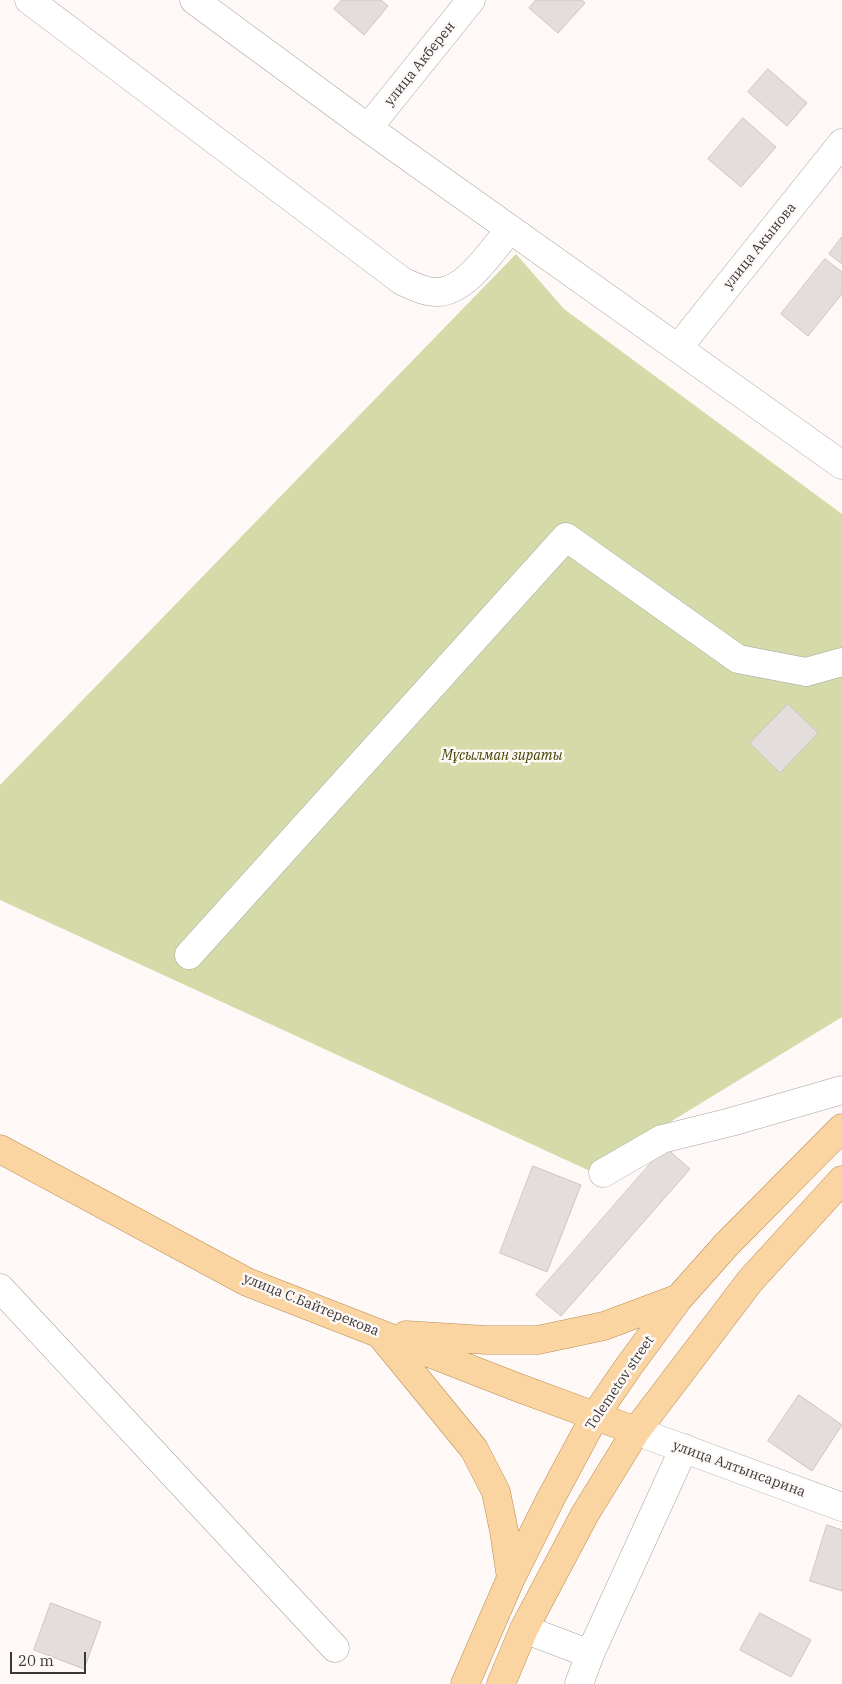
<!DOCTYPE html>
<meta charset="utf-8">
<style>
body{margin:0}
#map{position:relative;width:842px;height:1684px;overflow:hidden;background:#fef9f7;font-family:"IBM Plex Serif",serif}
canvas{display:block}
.scale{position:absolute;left:10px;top:1652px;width:76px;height:22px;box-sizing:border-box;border:2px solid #3a3837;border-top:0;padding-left:6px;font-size:15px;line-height:18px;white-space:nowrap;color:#3a3837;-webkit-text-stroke:4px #fef9f7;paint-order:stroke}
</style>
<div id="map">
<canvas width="842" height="1684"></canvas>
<div class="scale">20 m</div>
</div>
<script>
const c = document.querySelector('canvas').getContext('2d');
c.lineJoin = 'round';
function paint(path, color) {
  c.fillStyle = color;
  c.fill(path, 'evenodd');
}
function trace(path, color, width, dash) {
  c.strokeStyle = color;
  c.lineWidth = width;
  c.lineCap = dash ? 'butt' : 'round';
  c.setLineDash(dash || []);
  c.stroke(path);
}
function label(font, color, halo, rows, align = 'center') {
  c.font = font + ' "IBM Plex Serif",serif';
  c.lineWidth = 5;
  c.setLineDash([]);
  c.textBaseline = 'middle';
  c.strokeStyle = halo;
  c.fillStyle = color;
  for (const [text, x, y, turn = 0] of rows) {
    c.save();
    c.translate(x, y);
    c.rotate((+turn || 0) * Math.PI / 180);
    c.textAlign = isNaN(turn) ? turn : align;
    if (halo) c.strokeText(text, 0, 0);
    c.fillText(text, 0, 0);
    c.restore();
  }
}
paint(new Path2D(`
 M 516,254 L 564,309 L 842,514 L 842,1017 L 590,1171 L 0,900 L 0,785 Z`), '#d4daa8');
const building = new Path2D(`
 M 342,0 L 381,0 L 388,6 L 364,35 L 334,9 Z
 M 536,0 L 582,0 L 585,3 L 558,33 L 529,8 Z
 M 768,69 L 807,103 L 787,126 L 748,92 Z
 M 743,118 L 776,147 L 741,187 L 708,159 Z
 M 842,237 L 842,264 L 829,254 Z
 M 825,259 L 842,272 L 842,294 L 808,336 L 781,314 Z
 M 788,704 L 818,733 L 780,773 L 750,743 Z
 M 665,1147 L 690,1169 L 561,1316 L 536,1295 Z
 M 533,1166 L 581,1185 L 547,1272 L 500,1253 Z
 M 799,1395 L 842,1425 L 812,1471 L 768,1441 Z
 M 827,1525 L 842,1530 L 842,1591 L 810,1581 Z
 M 51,1603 L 101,1622 L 84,1669 L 34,1650 Z
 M 760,1613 L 811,1640 L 791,1677 L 740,1650 Z`);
paint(building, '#e3dddc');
trace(building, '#cac4c3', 1);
const minor = new Path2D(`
 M 29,0 L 402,281 C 413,286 426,293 439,292 C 467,290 493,249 510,229
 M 194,0 L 368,128 L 842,465
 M 368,128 L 471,0
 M 678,348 L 842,143
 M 189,955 L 566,537 L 738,659 L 806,672 L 842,662
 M 603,1173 L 662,1139 L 731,1122 L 842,1090
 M 0,1288 L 335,1648
 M 636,1431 L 842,1507
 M 524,1629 L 590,1654
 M 579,1684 L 590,1654 L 684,1448`);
const major = new Path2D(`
 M 0,1149 L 247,1282 L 519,1388 L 636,1431
 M 380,1334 L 474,1449 L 496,1492 L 504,1531 L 511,1578
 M 406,1335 L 486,1340 L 538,1340 L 604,1326 L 679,1298
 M 465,1684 L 511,1578 L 551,1498 L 596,1414 L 629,1366 L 679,1298 L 727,1244 L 842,1128
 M 501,1684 L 524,1629 L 585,1514 L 636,1431 L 750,1281 L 842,1180`);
trace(minor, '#a7a2a0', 29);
trace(major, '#b68c54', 29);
trace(minor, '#fff', 28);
trace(major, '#fbd5a1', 28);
label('14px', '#3a3837', '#fef9f7', [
 ["улица Акберен",420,64,-51],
 ["улица Акынова",760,246,-51],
 ["улица С.Байтерекова",311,1305,22],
 ["Tolemetov street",620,1383,-56],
 ["улица Алтынсарина",739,1469,20]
]);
label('italic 14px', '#404400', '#fef9f7', [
 ["Мұсылман зираты",502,756]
]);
</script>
